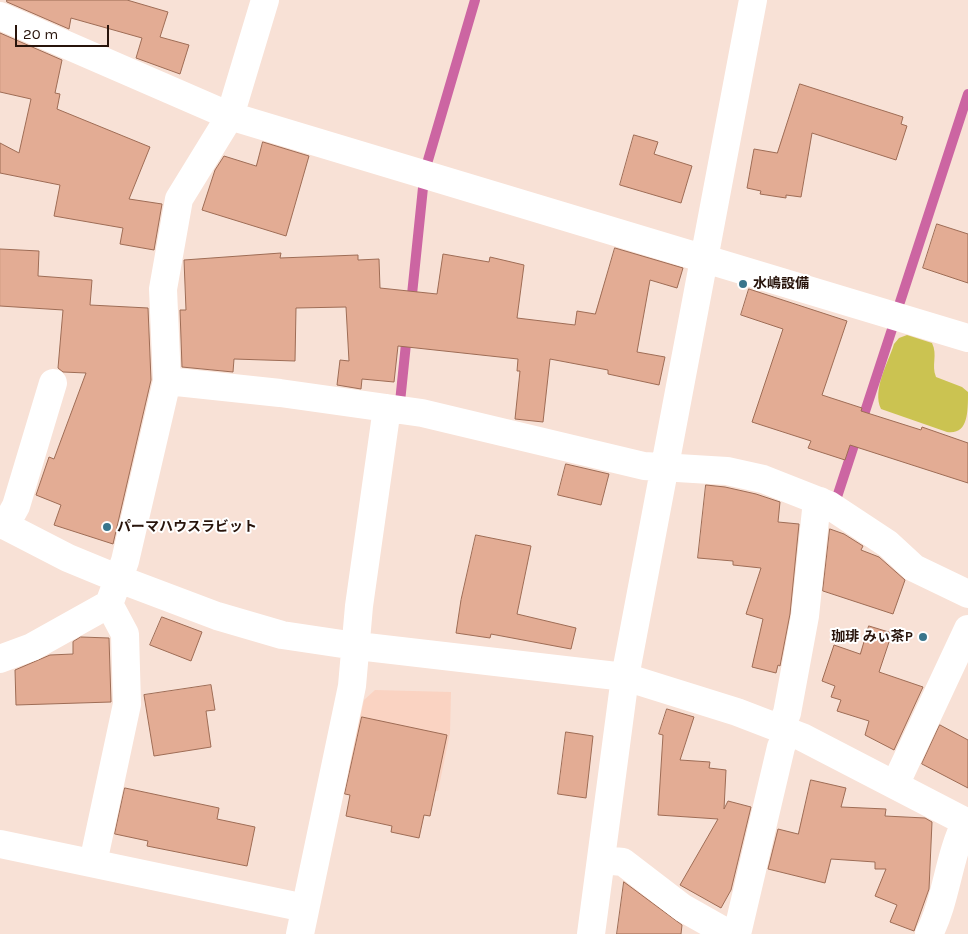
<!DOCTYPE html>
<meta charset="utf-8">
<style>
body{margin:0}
#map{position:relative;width:968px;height:934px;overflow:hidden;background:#f8e1d6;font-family:Karla,sans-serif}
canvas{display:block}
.scale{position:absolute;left:15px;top:25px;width:94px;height:22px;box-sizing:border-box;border:2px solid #28140b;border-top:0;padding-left:6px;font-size:15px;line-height:18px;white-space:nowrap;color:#28140b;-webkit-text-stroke:4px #fff;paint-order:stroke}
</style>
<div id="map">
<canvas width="968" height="934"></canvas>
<div class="scale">20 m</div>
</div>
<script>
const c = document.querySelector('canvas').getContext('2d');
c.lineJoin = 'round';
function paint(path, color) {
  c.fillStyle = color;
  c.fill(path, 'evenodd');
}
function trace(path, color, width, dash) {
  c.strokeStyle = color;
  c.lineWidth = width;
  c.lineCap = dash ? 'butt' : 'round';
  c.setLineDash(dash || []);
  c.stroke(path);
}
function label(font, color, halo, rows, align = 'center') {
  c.font = font + ' Karla,"Noto Sans JP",sans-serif';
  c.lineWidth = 4;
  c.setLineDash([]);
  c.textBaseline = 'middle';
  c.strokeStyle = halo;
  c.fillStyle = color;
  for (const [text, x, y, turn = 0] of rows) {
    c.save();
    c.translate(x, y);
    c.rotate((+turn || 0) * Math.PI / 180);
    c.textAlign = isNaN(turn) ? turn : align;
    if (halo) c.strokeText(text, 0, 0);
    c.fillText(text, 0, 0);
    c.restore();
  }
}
paint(new Path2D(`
 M 375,690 L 451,692 L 450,733 L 438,791 L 348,772 L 364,700 Z`), '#fad3c2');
paint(new Path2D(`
 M 907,335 L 932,343 C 938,355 931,365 936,377 L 962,387 L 968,392 C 968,413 968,435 947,432 L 881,409 C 872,390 888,363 894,344 L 899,338 Z`), '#cbc351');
trace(new Path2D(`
 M 426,167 L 475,0
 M 900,302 L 968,94
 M 411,304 L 424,178
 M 400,402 L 407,334
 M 837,497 L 895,320`), '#cc65a2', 10);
const building = new Path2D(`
 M 7,0 L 127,0 L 168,12 L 160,37 L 189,45 L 180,74 L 136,58 L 142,38 L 71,18 L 69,29 L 7,2 Z
 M 0,33 L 62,60 L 55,93 L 60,94 L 57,109 L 150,147 L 129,199 L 162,204 L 154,250 L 120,244 L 123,228 L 54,216 L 60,185 L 0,173 L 0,143 L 19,153 L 31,99 L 0,92 Z
 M 800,84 L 903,117 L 901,124 L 907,126 L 896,160 L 812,133 L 801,197 L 786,195 L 786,198 L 760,194 L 761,191 L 747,188 L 754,149 L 777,153 Z
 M 634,135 L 658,142 L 654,154 L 692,166 L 681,203 L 620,185 Z
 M 263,142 L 309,156 L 286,236 L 202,210 L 215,170 L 224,156 L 256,166 Z
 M 937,224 L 968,234 L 968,283 L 923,268 Z
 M 615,248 L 683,268 L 677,288 L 650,280 L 637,352 L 665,357 L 659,385 L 608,374 L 608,370 L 550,359 L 543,422 L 515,419 L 520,371 L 517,371 L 518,359 L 398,346 L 394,382 L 362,379 L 361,389 L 337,385 L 340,360 L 349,361 L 346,307 L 296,308 L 295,361 L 234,359 L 233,372 L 182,367 L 180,310 L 186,310 L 184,260 L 281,253 L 280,258 L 358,255 L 358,260 L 379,259 L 380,288 L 437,294 L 443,254 L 489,262 L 490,257 L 524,265 L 517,318 L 575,325 L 577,311 L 595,314 Z
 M 0,249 L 39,251 L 38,276 L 92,280 L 90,305 L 148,308 L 151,380 L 113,544 L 54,525 L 61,505 L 36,495 L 49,457 L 54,459 L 86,373 L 63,372 L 58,368 L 63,310 L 0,306 Z
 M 749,289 L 847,321 L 822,395 L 862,408 L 861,411 L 921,430 L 922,427 L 968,443 L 968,483 L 850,445 L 845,460 L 808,448 L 811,441 L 752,422 L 783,329 L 741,315 Z
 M 566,464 L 609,474 L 601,505 L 558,495 Z
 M 706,485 L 725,487 L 756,494 L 780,502 L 778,522 L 799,524 L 790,614 L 780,666 L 778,665 L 776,673 L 752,667 L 763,619 L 746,614 L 761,568 L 733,565 L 733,561 L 698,558 Z
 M 830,529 L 844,534 L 863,546 L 861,550 L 879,557 L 905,580 L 893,614 L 823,591 Z
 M 476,535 L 531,546 L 517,614 L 576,628 L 571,649 L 491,634 L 490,638 L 456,633 L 461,600 Z
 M 162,617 L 202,632 L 191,661 L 150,645 Z
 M 869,626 L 892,633 L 879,672 L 923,687 L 894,750 L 865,735 L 869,721 L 837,711 L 841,700 L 831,697 L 835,686 L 822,681 L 834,645 L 860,654 Z
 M 81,637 L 109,638 L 111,702 L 16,705 L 15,670 L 50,655 L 73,654 L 73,642 Z
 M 211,685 L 215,710 L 206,711 L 211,747 L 154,756 L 144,695 Z
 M 667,709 L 694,717 L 680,760 L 710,762 L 709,768 L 726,770 L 724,809 L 728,801 L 751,807 L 731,890 L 721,908 L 680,885 L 718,819 L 658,815 L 663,735 L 659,734 Z
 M 362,717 L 447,735 L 430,816 L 424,815 L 419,838 L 391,832 L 392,826 L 346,816 L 350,795 L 345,794 Z
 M 940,725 L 968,740 L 968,788 L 922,764 Z
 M 566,732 L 593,736 L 586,798 L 558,794 Z
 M 811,780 L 846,788 L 841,807 L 886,809 L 885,816 L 925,818 L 932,822 L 929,889 L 914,931 L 890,922 L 897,905 L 875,896 L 886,869 L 875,869 L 875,862 L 831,859 L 825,883 L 768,869 L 778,829 L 798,834 Z
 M 125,788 L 219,808 L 217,819 L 255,827 L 247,866 L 147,846 L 148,841 L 115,834 Z
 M 624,882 L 682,925 L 681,934 L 617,934 Z`);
paint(building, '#e3ac94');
trace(building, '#9e6c55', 1);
trace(new Path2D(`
 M 0,16 L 230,116 L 968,338
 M 167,381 L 280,393 L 422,413 L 644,466 L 727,471 L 763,479 L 829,505 L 888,544 L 914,568 L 968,594
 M 0,523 L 68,558 L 119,579 L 217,616 L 282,635 L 349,645 L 625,677 L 737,712 L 802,737 L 968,823
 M 5,526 L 16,506 L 53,383
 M 0,659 L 32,647 L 109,604 L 125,561 L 167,381 L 163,289 L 179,199 L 230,116 L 265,0
 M 780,728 L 787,713 L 805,616 L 816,510 L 820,501
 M 895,785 L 968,629
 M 0,844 L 305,908
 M 602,860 L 623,862 L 683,908 L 729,934
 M 93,863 L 127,704 L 125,634 L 109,604
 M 300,934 L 352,686 L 359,606 L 387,408
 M 591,934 L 625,677 L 753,0
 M 737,934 L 781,747 L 788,731
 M 929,934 C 947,899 948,857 966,822`), '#fff', 28);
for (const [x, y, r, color] of [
 [743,284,5,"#39758c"],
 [107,527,5,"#39758c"],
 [923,637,5,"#39758c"]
]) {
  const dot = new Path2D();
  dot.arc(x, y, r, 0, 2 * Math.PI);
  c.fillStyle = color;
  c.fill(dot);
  trace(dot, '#fff', 2);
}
label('bold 14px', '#28140b', '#fff', [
 ["水嶋設備",753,284],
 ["パーマハウスラビット",117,527],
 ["珈琲 みぃ茶P",913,637,"right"]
], 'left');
</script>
